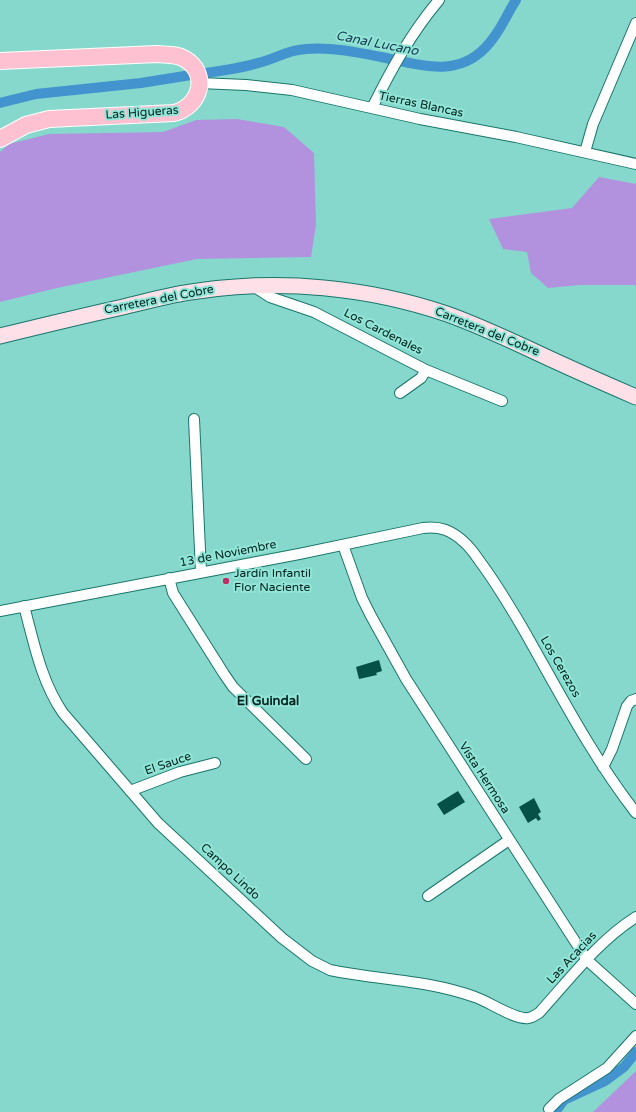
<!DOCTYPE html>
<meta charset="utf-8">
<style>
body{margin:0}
canvas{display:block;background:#85d8cb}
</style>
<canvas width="636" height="1112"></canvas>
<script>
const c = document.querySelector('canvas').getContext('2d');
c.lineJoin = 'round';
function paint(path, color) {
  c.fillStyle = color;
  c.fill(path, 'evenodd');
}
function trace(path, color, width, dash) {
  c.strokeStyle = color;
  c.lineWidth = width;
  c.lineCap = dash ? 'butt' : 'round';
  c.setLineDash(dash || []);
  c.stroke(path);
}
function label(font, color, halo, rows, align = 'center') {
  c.font = font + ' "Varela Round",sans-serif';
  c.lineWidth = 4;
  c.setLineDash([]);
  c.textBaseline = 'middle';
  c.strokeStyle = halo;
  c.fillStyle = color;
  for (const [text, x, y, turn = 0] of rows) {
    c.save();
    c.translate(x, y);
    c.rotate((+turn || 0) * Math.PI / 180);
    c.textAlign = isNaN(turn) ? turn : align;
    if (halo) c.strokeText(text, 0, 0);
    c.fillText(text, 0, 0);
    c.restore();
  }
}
paint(new Path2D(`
 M 237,119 L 284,127 L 314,153 L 316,225 L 311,257 L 197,259 L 57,288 L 0,302 L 0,152 L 9,144 L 49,134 L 163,132 L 196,120 Z
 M 599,177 L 636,184 L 636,287 L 635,285 L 580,285 L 548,288 L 531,273 L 527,252 L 503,249 L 489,219 L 572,208 Z
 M 636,1071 L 636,1112 L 593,1112 Z`), '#b292df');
trace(new Path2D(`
 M 206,73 C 227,70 248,67 268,60 C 282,55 290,50 306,49 C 332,47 356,52 381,57 C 416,64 455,79 485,48 C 500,33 505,17 516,0
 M 0,103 L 36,94 L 141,83 L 191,75
 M 555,1112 L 564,1100 L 605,1081 L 624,1067 L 636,1052`), '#4394ce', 10);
paint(new Path2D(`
 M 379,660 L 382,671 L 376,673 L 377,675 L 359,679 L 356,667 Z
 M 458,791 L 465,802 L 444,815 L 437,804 Z
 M 534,798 L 541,812 L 538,814 L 541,819 L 538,821 L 536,818 L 528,823 L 519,807 Z`), '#055047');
const minor = new Path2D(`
 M 199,83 L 246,85 L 292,90 L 420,119 L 516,137 L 636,164
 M 372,108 C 391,70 411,33 439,0
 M 585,152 L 593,124 L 636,23
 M 253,286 L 270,297 L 314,312 L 426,370 L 502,401
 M 400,393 L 421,378 L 426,370
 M 194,419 L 201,572
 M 343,545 L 362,598 L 371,616 L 406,679 L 587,960 L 636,1004
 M 169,578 L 173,593 L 224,674 L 233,687 L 306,759
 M 24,606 C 34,643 41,681 63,713 L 158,823 L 282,938 L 312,961 L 330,970 L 340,972 C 385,980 431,981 475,997 C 488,1001 515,1020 528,1018 C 532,1018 535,1015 539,1013 C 569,980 598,941 636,917
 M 0,611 L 299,554 L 423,528 C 440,526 451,530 464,542 C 471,548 476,556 481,563 C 496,583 509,605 522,627 C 558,690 591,755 636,813
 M 603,767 L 612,749 L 627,706 L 631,701 L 636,699
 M 130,791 L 180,772 L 215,763
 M 428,896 L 509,840
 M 549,1109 L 559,1099 L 607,1068 L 636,1036`);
const secondary = new Path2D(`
 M 0,336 C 41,326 82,316 123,307 C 148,301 172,294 198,291 C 281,279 367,287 447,314 C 475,324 501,336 527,348 C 563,365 599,381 636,397`);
const primary = new Path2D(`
 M 0,61 L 157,54 C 167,55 177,54 185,59 C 210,74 200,107 174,113 L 49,119 L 26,125 L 0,139`);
trace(minor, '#19766b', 12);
trace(secondary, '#19766b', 17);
trace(primary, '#fff', 18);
trace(minor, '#fff', 10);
trace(secondary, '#fee0e8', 15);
trace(primary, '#fec1d1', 16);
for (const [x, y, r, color] of [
 [226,581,4,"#bc3065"]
]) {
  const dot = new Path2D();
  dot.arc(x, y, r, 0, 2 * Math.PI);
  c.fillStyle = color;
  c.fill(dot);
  trace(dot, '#92e6d8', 1.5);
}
label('12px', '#00221e', '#92e6d8', [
 ["Tierras Blancas",421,105,12],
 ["Las Higueras",142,113,-4],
 ["Carretera del Cobre",159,300,-11],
 ["Los Cardenales",383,332,27],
 ["Carretera del Cobre",487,332,22],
 ["13 de Noviembre",228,554,-11],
 ["Los Cerezos",560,667,60],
 ["El Sauce",168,764,-19],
 ["Vista Hermosa",484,778,57],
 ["Campo Lindo",230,872,43],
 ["Las Acacias",572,958,-47]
]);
label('12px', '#00221e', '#92e6d8', [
 ["Jardín Infantil",234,574],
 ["Flor Naciente",234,588]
], 'left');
label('italic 13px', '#15374f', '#92e6d8', [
 ["Canal Lucano",377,44,11]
]);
label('bold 13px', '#00221e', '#92e6d8', [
 ["El Guindal",268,702]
]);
</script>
